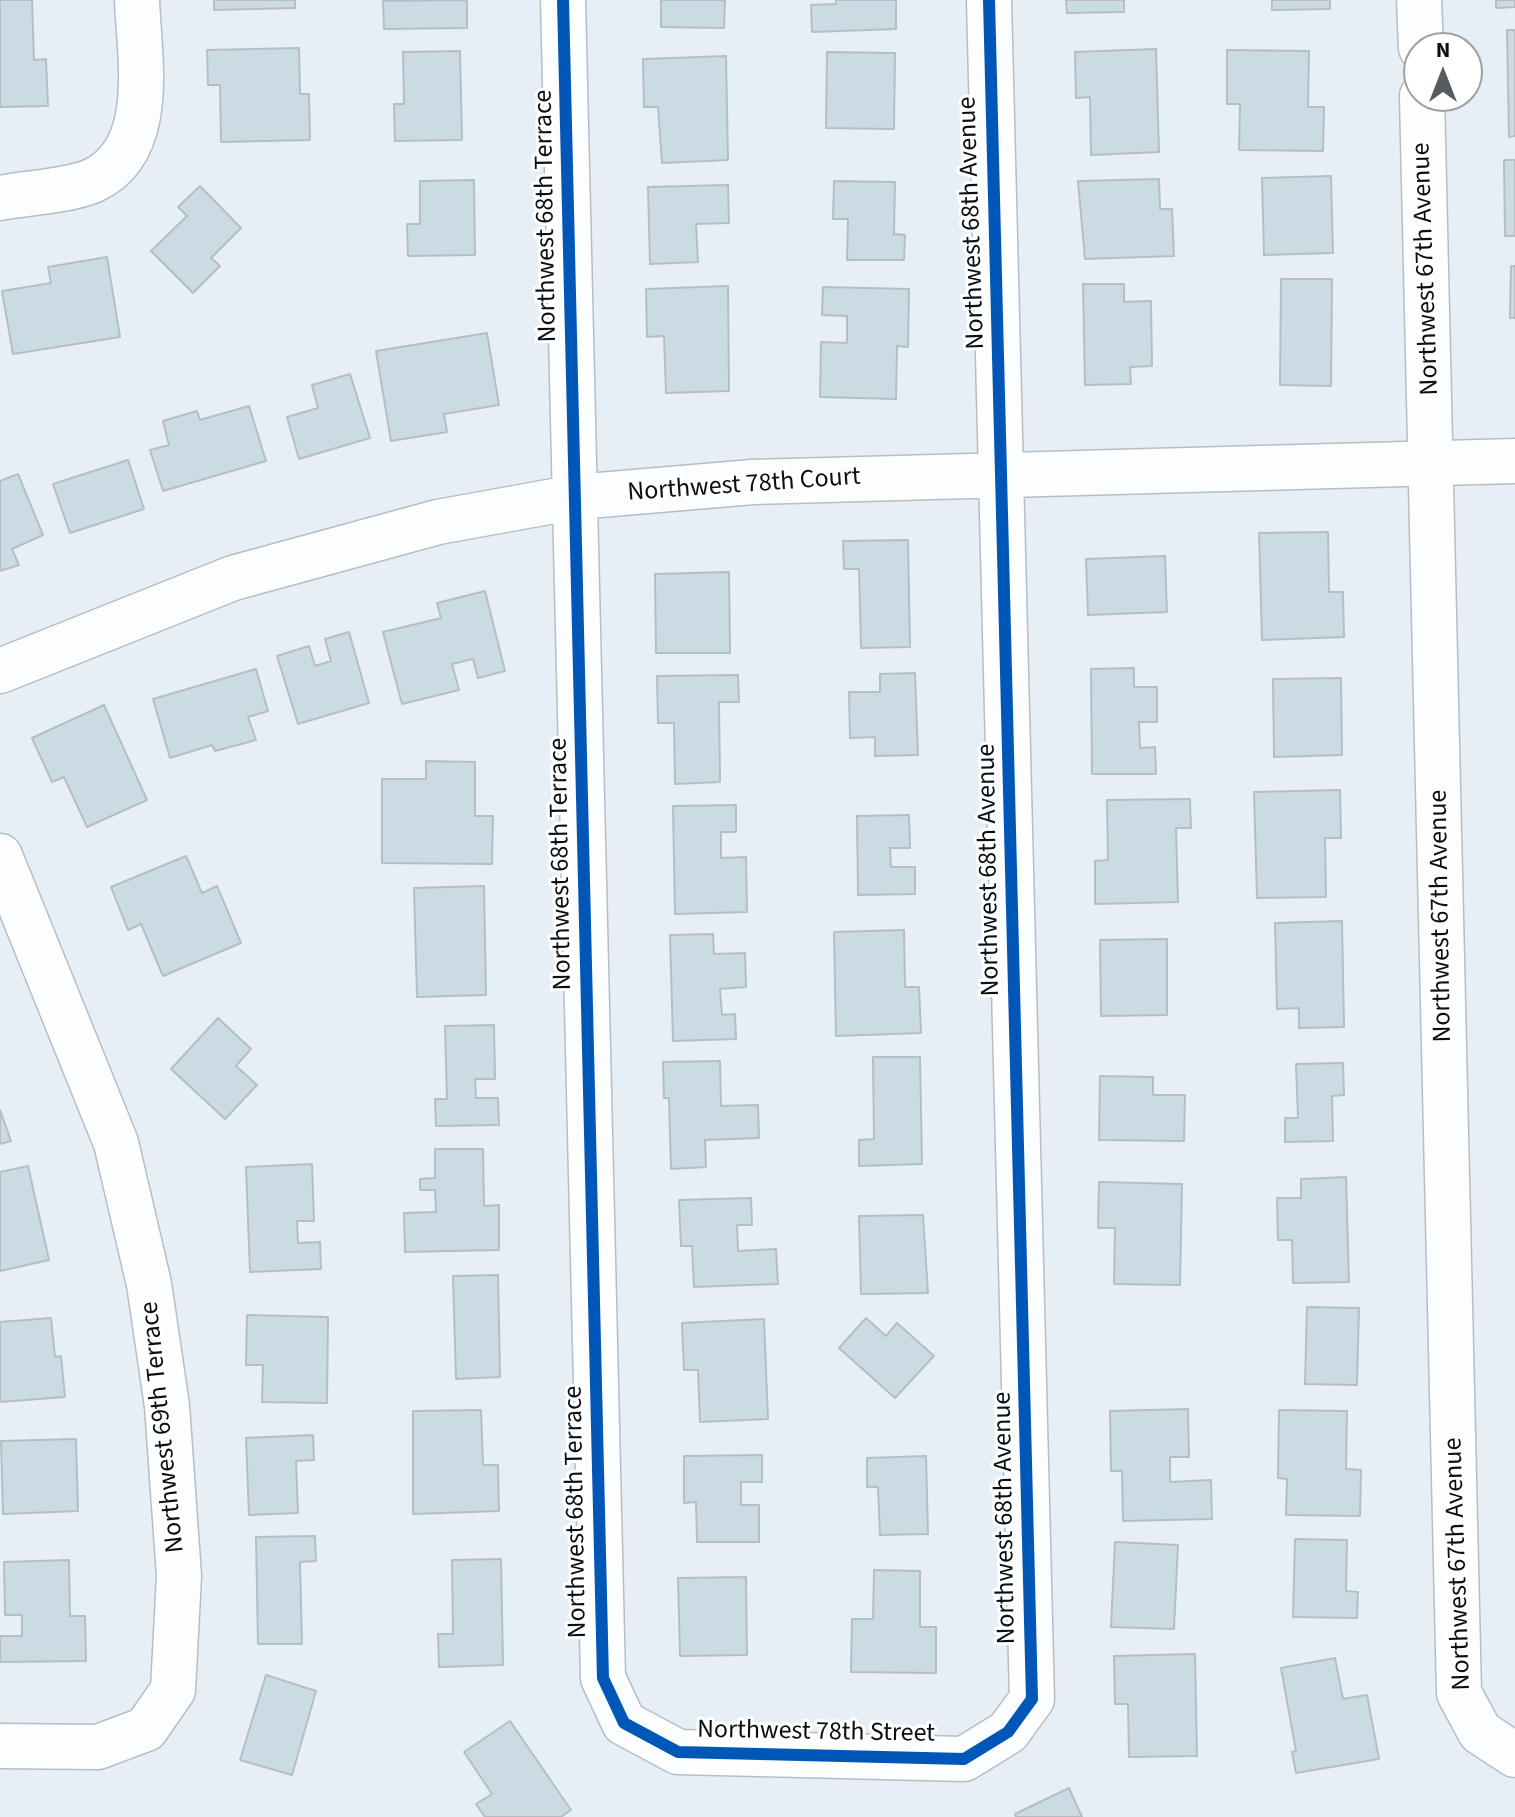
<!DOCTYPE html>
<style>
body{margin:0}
#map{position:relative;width:1515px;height:1817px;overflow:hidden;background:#e6eff5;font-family:"Source Sans 3",sans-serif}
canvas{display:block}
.north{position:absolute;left:1403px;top:32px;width:80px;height:80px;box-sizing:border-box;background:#fff;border:2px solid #9d9fa0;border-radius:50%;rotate:0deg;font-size:22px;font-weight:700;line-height:32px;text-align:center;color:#090f12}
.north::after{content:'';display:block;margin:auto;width:28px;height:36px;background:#565d61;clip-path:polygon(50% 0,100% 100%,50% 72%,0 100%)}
</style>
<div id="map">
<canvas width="1515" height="1817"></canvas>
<div class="north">N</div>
</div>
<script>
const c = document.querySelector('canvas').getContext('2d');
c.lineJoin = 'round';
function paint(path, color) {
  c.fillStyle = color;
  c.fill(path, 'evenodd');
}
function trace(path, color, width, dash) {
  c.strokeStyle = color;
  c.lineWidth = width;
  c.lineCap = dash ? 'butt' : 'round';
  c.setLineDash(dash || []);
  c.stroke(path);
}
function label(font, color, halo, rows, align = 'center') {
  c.font = font + ' "Source Sans 3",sans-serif';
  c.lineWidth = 6;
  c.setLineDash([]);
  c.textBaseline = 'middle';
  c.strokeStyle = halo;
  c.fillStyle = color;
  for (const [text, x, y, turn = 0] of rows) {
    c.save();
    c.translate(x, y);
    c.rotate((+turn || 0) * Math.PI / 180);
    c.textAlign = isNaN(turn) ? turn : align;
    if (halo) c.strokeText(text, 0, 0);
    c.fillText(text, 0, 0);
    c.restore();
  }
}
const building = new Path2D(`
 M 0,0 L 32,0 L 34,60 L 46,59 L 48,106 L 0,107 Z
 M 214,0 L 295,0 L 295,8 L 214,10 Z
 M 467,0 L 467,28 L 384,29 L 383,1 Z
 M 661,0 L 725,0 L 724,28 L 661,27 Z
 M 836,0 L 896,0 L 896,29 L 812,32 L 811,5 L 836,4 Z
 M 1066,0 L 1124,0 L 1124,12 L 1067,13 Z
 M 1272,0 L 1330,0 L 1330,9 L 1272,10 Z
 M 1496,0 L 1515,0 L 1515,7 L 1496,8 Z
 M 1507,30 L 1515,30 L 1515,136 L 1509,137 Z
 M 299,48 L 300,94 L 309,94 L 310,140 L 221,142 L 220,85 L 208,85 L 207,50 Z
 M 1156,49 L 1159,152 L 1091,155 L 1090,97 L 1076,98 L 1075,52 Z
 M 1227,50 L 1309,51 L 1308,107 L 1324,107 L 1323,151 L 1239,150 L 1240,104 L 1227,104 Z
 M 460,51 L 462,140 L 395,141 L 394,104 L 404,104 L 403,52 Z
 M 827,52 L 895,53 L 894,129 L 826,128 Z
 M 726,56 L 728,160 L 662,163 L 658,107 L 644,107 L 643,59 Z
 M 1504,160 L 1515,160 L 1515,236 L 1505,236 Z
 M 1331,176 L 1333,253 L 1264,255 L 1262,178 Z
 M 1159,179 L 1160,209 L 1172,209 L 1174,256 L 1085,259 L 1078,181 Z
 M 474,180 L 475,255 L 408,256 L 407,224 L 420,224 L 420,181 Z
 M 834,181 L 895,182 L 894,234 L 905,235 L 904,260 L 847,260 L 848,219 L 833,219 Z
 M 728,185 L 729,223 L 696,224 L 698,262 L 650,264 L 648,187 Z
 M 200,186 L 241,228 L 211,258 L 220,266 L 193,293 L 151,251 L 187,216 L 178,207 Z
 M 107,257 L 120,337 L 13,354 L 2,291 L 51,283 L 48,267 Z
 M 1511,266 L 1515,266 L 1515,318 L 1510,318 Z
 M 1281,279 L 1332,279 L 1331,386 L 1280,385 Z
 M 1083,284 L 1124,284 L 1124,302 L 1151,301 L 1152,366 L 1130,367 L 1131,384 L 1085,385 Z
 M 728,286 L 729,391 L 666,393 L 664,336 L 647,337 L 646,289 Z
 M 823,287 L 909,289 L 908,347 L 897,346 L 896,399 L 820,397 L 821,342 L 847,343 L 847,316 L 822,315 Z
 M 487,333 L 499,405 L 444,414 L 447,432 L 391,441 L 376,351 Z
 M 350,374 L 370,438 L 299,459 L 287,417 L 318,408 L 312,385 Z
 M 249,406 L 266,461 L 163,491 L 150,450 L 169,445 L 163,421 L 197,411 L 200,420 Z
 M 128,460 L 144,509 L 70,533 L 53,484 Z
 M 18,474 L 43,535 L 12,549 L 19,565 L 0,571 L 0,481 Z
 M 1328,532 L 1329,592 L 1343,592 L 1344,637 L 1262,640 L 1259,533 Z
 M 908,540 L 910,647 L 861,648 L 859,569 L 844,569 L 843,541 Z
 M 1165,556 L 1167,612 L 1088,615 L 1086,559 Z
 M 729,572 L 730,653 L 656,653 L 655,574 Z
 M 485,591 L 505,671 L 478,678 L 473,659 L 452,664 L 459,690 L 402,704 L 383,632 L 441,618 L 437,603 Z
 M 349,632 L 369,703 L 298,724 L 277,656 L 309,646 L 315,666 L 331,661 L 325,639 Z
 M 1134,668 L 1134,687 L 1157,687 L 1157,722 L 1139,722 L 1140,748 L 1155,747 L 1156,774 L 1092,774 L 1091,669 Z
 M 256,669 L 268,711 L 248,717 L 256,740 L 215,751 L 212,745 L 170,758 L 153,699 Z
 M 915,673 L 918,755 L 875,756 L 875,737 L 850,738 L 849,692 L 880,692 L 880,674 Z
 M 738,675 L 739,702 L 719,702 L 720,782 L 675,784 L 674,723 L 658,723 L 657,676 Z
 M 1341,678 L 1342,755 L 1274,757 L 1273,679 Z
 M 104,705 L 147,800 L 87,827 L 64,777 L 52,782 L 32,738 Z
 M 426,761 L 475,762 L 475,816 L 493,816 L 492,864 L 382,863 L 382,779 L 426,779 Z
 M 1340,790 L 1341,838 L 1325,838 L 1326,897 L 1257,898 L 1254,792 Z
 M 1190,799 L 1191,828 L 1176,828 L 1178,902 L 1095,904 L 1095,861 L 1108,860 L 1107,800 Z
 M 736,805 L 736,832 L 721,832 L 721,858 L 746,857 L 747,912 L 675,914 L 673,806 Z
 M 909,815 L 910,848 L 890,848 L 891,867 L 915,867 L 915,894 L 858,895 L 857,816 Z
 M 186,856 L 202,893 L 217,886 L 241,943 L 163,976 L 141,924 L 128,930 L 111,887 Z
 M 484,886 L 486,995 L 417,997 L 414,888 Z
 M 1342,921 L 1344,1027 L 1299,1028 L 1299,1008 L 1277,1009 L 1275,923 Z
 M 904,930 L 905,987 L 919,987 L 921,1033 L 836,1036 L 834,932 Z
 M 713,934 L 714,954 L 745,953 L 746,987 L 720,989 L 722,1015 L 735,1014 L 736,1039 L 673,1041 L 670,935 Z
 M 1167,939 L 1167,1015 L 1101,1016 L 1100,940 Z
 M 218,1018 L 251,1049 L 236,1066 L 257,1085 L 225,1119 L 171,1069 Z
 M 494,1025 L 495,1079 L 475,1079 L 476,1098 L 498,1098 L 499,1125 L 436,1126 L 435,1099 L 447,1099 L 445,1026 Z
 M 873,1057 L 920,1057 L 922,1164 L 859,1166 L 859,1140 L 874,1139 Z
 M 720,1061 L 721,1106 L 758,1105 L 759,1138 L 705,1140 L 706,1167 L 671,1169 L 669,1098 L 664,1098 L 663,1062 Z
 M 1343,1063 L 1344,1095 L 1332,1096 L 1333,1141 L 1285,1142 L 1285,1118 L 1298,1118 L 1296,1064 Z
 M 1100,1076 L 1153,1077 L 1153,1095 L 1185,1095 L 1184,1141 L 1099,1140 Z
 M 0,1110 L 11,1141 L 0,1144 Z
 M 435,1149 L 483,1149 L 484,1206 L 499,1205 L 499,1250 L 405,1252 L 404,1213 L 436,1212 L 435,1190 L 420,1190 L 420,1179 L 435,1178 Z
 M 312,1164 L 314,1221 L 297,1221 L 298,1243 L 320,1242 L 321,1269 L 250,1272 L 246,1167 Z
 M 28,1166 L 49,1260 L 0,1271 L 0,1172 Z
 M 1346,1177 L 1349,1282 L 1293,1283 L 1292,1240 L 1278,1240 L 1277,1198 L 1301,1198 L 1301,1179 Z
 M 1099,1182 L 1182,1184 L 1180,1285 L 1114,1284 L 1115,1228 L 1098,1228 Z
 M 751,1198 L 752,1225 L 737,1225 L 738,1251 L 776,1249 L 778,1284 L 694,1287 L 692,1246 L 681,1246 L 679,1200 Z
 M 923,1215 L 928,1293 L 861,1294 L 859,1216 Z
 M 498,1275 L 500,1377 L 456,1379 L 453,1276 Z
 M 1307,1307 L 1359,1308 L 1357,1385 L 1305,1384 Z
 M 247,1315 L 328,1317 L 327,1403 L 262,1402 L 263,1365 L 246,1365 Z
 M 51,1318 L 55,1357 L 61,1356 L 65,1397 L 0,1402 L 0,1322 Z
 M 866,1318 L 886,1336 L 897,1323 L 934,1356 L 895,1398 L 839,1348 Z
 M 764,1319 L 768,1419 L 700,1422 L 698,1370 L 684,1370 L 682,1323 Z
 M 1188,1409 L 1189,1457 L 1170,1457 L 1170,1482 L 1211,1480 L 1212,1519 L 1123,1521 L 1122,1471 L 1111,1471 L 1110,1411 Z
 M 481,1410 L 483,1465 L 498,1465 L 499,1511 L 413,1514 L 413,1411 Z
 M 1279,1410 L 1347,1411 L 1346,1469 L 1361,1470 L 1360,1516 L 1286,1515 L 1287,1479 L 1278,1478 Z
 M 313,1435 L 314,1460 L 296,1461 L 298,1513 L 249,1515 L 246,1438 Z
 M 76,1439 L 78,1511 L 3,1514 L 1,1441 Z
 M 762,1455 L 762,1482 L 741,1482 L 741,1505 L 759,1505 L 759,1542 L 697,1542 L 696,1502 L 684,1503 L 684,1456 Z
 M 926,1456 L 928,1534 L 880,1535 L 878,1487 L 867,1487 L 867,1458 Z
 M 315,1536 L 316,1561 L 300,1562 L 302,1644 L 258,1644 L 256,1537 Z
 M 1295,1539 L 1347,1540 L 1346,1591 L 1358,1592 L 1357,1618 L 1293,1617 Z
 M 1115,1542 L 1178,1545 L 1174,1629 L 1111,1627 Z
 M 501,1559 L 503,1665 L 439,1667 L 438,1634 L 453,1634 L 452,1560 Z
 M 69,1560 L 70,1616 L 85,1616 L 86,1661 L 0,1662 L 0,1636 L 22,1636 L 22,1615 L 5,1615 L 4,1562 Z
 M 874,1570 L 920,1571 L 920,1627 L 936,1627 L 936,1673 L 851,1672 L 852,1619 L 873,1619 Z
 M 746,1577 L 747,1655 L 680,1656 L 678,1578 Z
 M 1195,1654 L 1197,1756 L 1129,1757 L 1128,1704 L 1115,1704 L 1114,1656 Z
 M 1335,1658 L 1343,1699 L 1367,1695 L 1379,1759 L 1296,1773 L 1292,1752 L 1296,1751 L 1281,1668 Z
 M 266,1675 L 316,1691 L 292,1775 L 240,1760 Z
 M 510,1721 L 571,1810 L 561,1817 L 485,1817 L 476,1804 L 492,1794 L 464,1752 Z
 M 1069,1788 L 1082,1817 L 1016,1817 L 1015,1814 Z`);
paint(building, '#cadbe4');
trace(building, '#b7bec3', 2);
const minor = new Path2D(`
 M 563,0 L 603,1678 L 624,1723 L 678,1752 L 964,1759 L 1008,1732 L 1032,1699 L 989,0
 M 1419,0 L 1421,48
 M 1422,96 L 1459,1693 L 1480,1732 L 1515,1755
 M 0,198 C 26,193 68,191 92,181 C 158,152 139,57 137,0
 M 0,671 L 233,578 L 438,522 L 576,497 L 753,482 L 1515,461
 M 0,856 L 116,1143 L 149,1284 L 167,1406 L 179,1576 L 173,1690 L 146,1729 L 98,1747 L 0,1746`);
trace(minor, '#b7bec3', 47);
trace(minor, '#fbfdfe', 44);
trace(new Path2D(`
 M 563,0 L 603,1678 L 624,1723 L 678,1752 L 964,1759 L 1008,1732 L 1032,1699 L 989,0`), '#0057b8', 12);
label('26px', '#090f12', '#fff', [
 ["Northwest 68th Terrace",547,216,-91],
 ["Northwest 68th Avenue",973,223,-92],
 ["Northwest 67th Avenue",1427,269,-92],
 ["Northwest 78th Court",744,486,-4],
 ["Northwest 68th Terrace",562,864,-91],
 ["Northwest 68th Avenue",990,870,-91],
 ["Northwest 67th Avenue",1442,916,-91],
 ["Northwest 69th Terrace",164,1427,-96],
 ["Northwest 68th Terrace",577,1512,-91],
 ["Northwest 68th Avenue",1006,1518,-91],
 ["Northwest 67th Avenue",1459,1564,-92],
 ["Northwest 78th Street",816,1733,1]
]);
</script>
